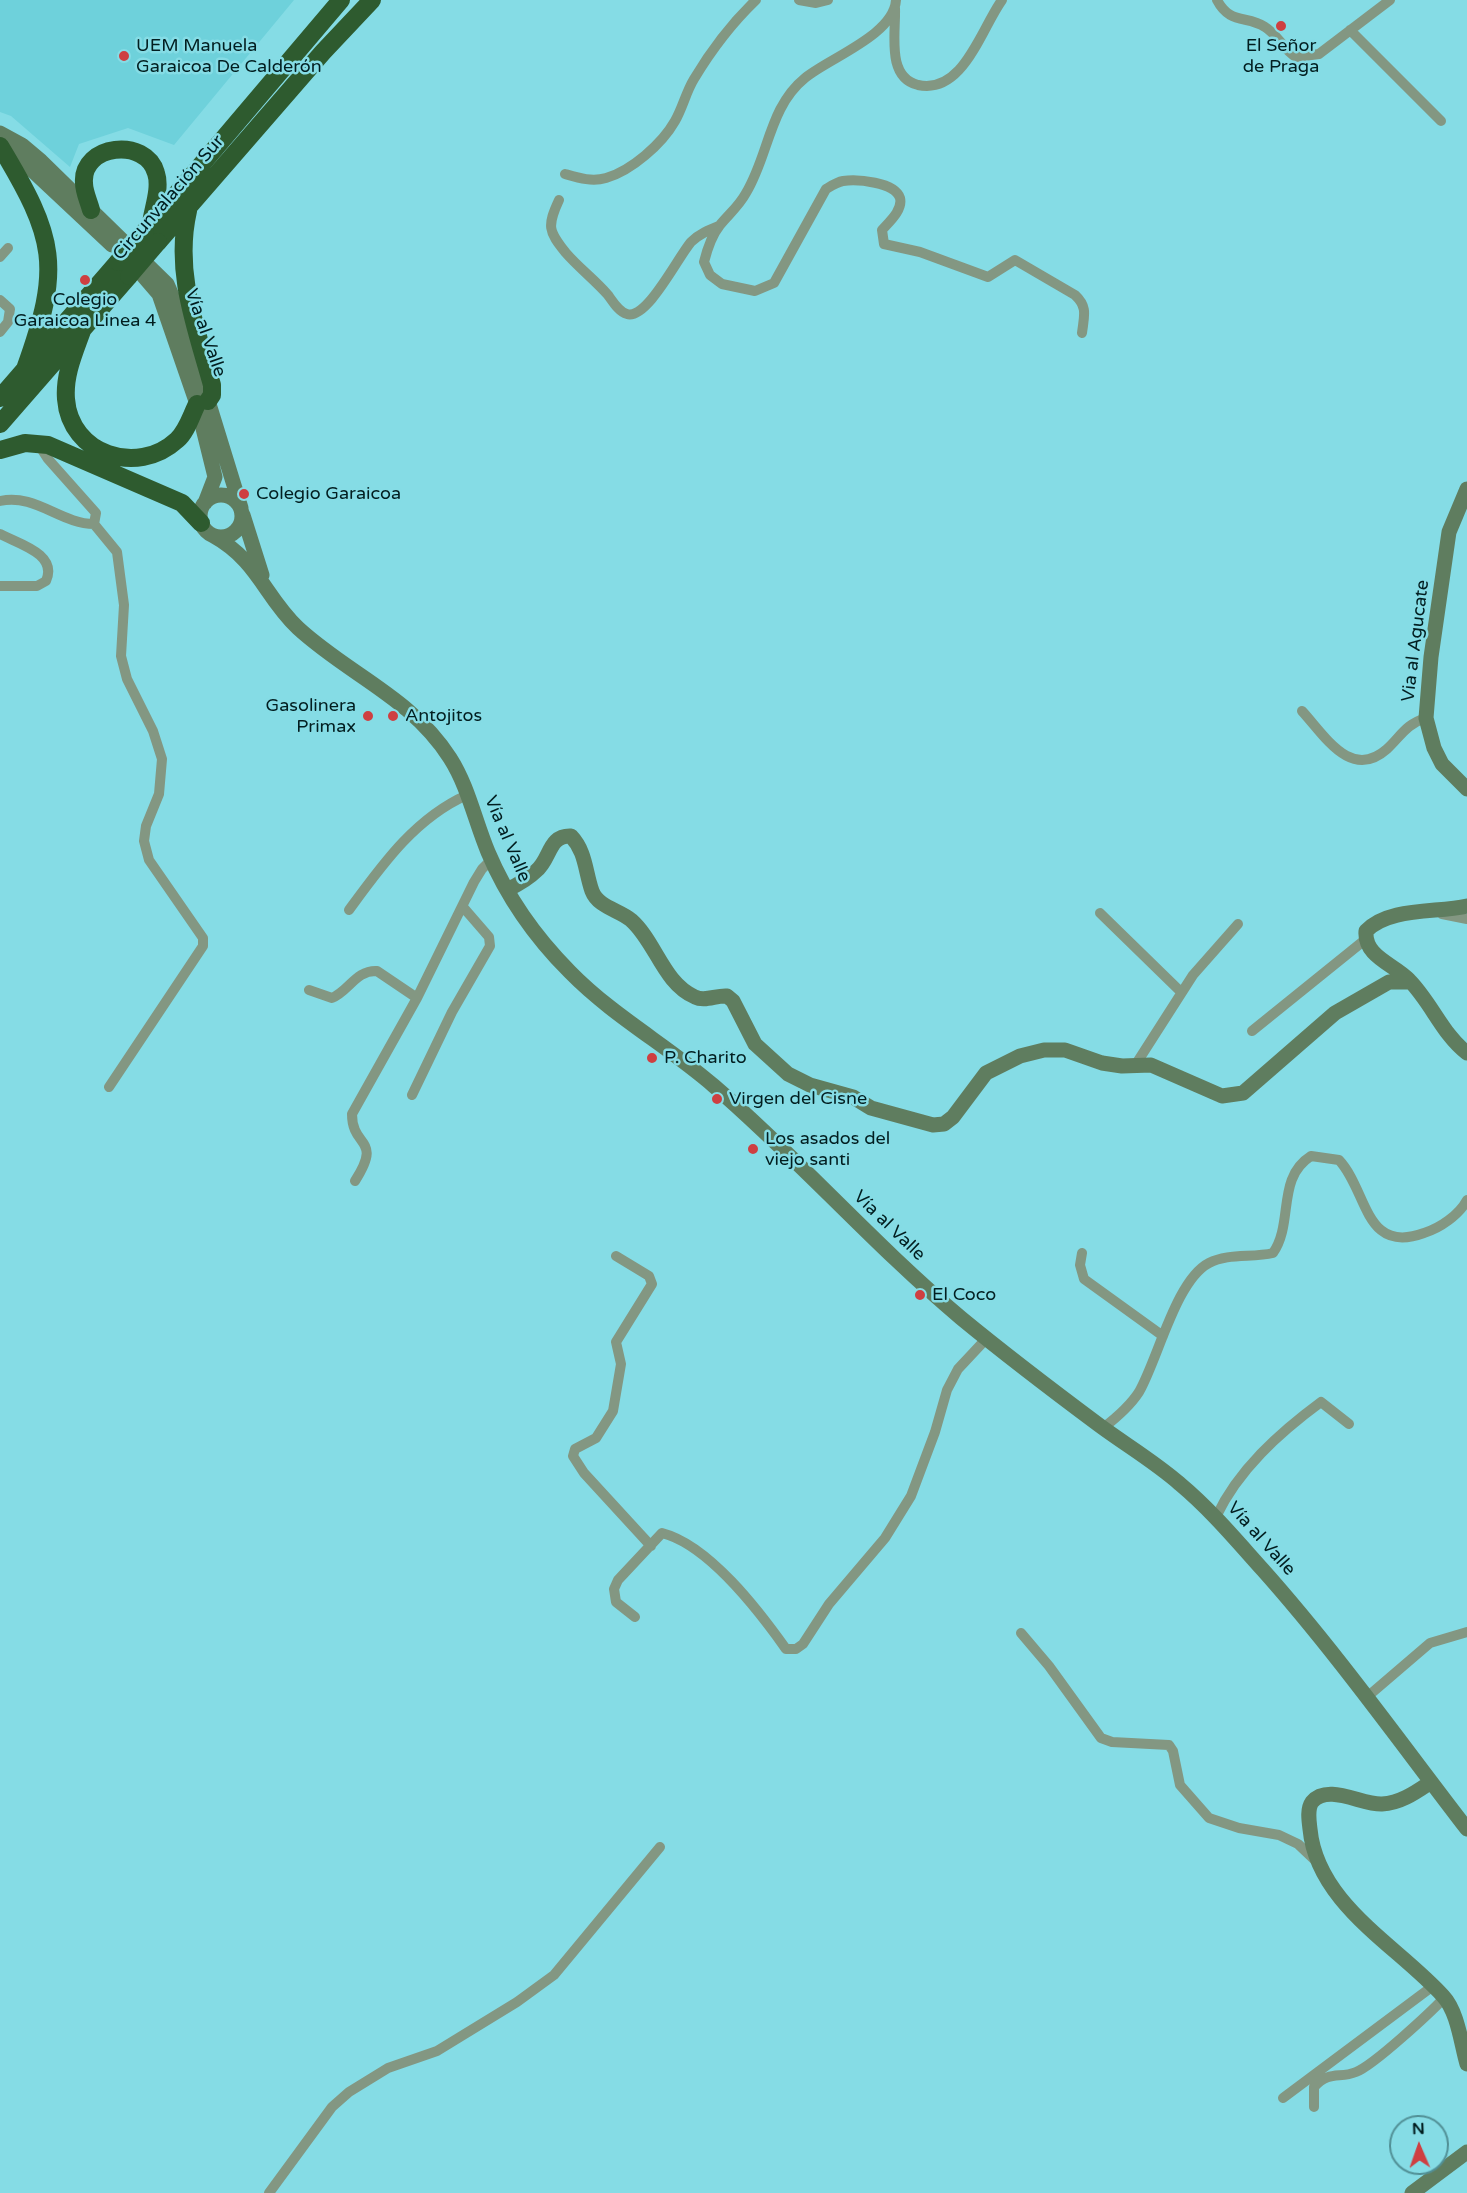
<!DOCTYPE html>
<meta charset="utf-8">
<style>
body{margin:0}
#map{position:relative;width:1467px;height:2193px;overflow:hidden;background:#85dce5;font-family:"Varela Round",sans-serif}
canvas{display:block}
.north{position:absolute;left:1389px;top:2115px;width:60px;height:60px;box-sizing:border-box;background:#85dce5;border:2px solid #519096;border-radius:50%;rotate:358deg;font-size:16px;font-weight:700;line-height:24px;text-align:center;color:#021e20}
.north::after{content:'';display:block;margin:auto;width:21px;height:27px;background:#ce3f41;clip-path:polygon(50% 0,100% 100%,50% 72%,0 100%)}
</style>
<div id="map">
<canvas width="1467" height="2193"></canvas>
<div class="north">N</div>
</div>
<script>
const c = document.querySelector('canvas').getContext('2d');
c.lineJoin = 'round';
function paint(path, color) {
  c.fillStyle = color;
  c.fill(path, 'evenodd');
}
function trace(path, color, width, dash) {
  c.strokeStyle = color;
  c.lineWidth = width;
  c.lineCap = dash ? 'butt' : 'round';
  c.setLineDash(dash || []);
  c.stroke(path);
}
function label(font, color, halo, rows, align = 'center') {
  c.font = font + ' "Varela Round",sans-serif';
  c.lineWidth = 5;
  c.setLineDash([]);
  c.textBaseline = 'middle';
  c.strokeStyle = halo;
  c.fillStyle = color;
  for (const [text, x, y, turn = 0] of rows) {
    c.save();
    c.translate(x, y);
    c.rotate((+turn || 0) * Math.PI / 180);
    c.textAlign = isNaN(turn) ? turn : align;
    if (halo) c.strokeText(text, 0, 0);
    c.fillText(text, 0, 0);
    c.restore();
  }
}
paint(new Path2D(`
 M 0,0 L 294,0 L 174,145 L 128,128 L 79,144 L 70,167 L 11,116 L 0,112 Z`), '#6ed1db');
trace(new Path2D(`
 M 799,0 L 816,3 L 828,0
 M 896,0 C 894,35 829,58 805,78 C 769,107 769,155 746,193 C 739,206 729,214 720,225 C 712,235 707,250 704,262 L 710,275 L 722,284 L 755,291 L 774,283 L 826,189 C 831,186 837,182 843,181 C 857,179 895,182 900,198 C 903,210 889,222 882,230 L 884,244 L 920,252 L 988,277 L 1015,260 L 1075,295 C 1088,307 1084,316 1082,333
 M 1217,0 C 1230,25 1247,15 1265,27 C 1278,35 1283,49 1296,57 L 1319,54 L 1390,0
 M 895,8 C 896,33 886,77 918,85 C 963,95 981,29 1002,0
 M 1350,30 L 1441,121
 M 565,174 C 579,178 592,182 606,178 C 631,171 662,144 675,121 C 683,107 686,92 694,79 C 712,49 731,24 756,0
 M 559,200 C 547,226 548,231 566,253 C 579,268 595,280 608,295 C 613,302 619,312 627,314 C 647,320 678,257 691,242 C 699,234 709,230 719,226
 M 0,257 L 8,248
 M 0,300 L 10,309 L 8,322 L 0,332
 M 0,501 C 35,493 61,524 94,524 L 96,513 L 48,459 L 37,442
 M 94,524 L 117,552 L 124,605 L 121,656 L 127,679 L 153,731 L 162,759 L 159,794 L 146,826 L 144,841 L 149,860 L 203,938 L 203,946 L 109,1087
 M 0,534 C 19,544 58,554 46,581 L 37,586 L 0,586
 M 1302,711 C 1325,736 1351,781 1387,749 C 1401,736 1406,724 1426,718
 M 349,910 C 382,865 415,818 467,795
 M 1100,913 L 1181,992
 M 1442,914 L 1467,919
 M 309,990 L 332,998 C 349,991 356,970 377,971 L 417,998
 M 1252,1031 L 1366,939
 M 1136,1064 L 1193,975 L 1238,924
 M 412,1095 L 452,1012 L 490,946 L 489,937 L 463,907
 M 355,1181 C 383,1137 352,1149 352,1114 L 417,998 L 474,882 L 482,869 L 492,859
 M 1082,1253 L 1080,1265 L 1084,1279 L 1163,1336
 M 616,1256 L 649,1276 L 652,1284 L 616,1342 L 621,1364 L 613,1411 L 596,1438 L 575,1449 L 573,1456 L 584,1473 L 651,1546
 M 1103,1428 C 1116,1418 1130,1406 1139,1392 C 1158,1359 1176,1280 1209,1263 C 1228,1253 1252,1258 1273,1253 C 1294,1223 1276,1178 1311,1156 L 1339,1160 C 1368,1191 1364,1255 1424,1233 C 1440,1228 1459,1215 1467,1200
 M 1216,1517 C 1238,1470 1279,1433 1321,1402 L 1349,1424
 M 635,1617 L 616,1602 L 614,1589 L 618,1580 L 662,1533 C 709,1545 759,1611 786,1649 L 796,1649 L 803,1644 L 829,1604 L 885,1538 L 911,1496 L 935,1432 L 947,1390 L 958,1369 L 987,1338
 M 1021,1633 L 1049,1666 L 1101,1738 L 1112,1742 L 1169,1745 L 1173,1751 L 1180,1785 L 1209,1818 L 1239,1828 L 1279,1835 L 1298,1844 L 1317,1862
 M 1367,1697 L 1430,1643 L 1467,1632
 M 1283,2098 L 1433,1986
 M 1314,2107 L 1314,2087 C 1330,2070 1339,2079 1356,2072 C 1374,2065 1431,2012 1445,1997
 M 269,2193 L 332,2107 L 349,2092 L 388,2068 L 437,2051 L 517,2002 L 554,1975 L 660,1847`), '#839782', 10);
trace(new Path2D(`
 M 0,133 L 22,145 L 41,161 L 167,284 L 185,326 L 241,508
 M 0,144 L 16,155 L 112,245
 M 134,265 L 159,294 L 197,404 L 215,477 L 205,503
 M 1467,489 L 1449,532 L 1431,657 L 1426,718 L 1434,748 L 1442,764 L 1467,789
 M200 516a21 21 0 1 1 42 0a21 21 0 1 1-42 0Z
 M 243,515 L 262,575
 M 212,535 C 259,561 264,596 298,628 C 349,675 411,697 450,758 C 468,786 475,821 488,852 C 507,897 536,938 570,972 C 613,1016 668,1046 714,1086 C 800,1160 874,1245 961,1318 C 1006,1355 1052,1390 1099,1425 C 1126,1445 1155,1462 1180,1484 C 1211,1510 1236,1540 1263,1570 C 1336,1652 1400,1742 1467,1829
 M 507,890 C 517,885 528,879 536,871 C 551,859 548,835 571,836 C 586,852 585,871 592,891 C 598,907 619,910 631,920 C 656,942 663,983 695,997 C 705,1002 716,995 727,996 L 733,1001 L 755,1044 L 788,1074 L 810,1085 L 853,1097 L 871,1108 L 933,1125 L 944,1124 L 953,1117 L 986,1073 L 1020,1056 L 1044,1050 L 1065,1050 L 1102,1063 L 1122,1066 L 1151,1065 L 1222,1096 L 1243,1093 L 1335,1013 L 1389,982 L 1411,982
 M 1467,906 C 1437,913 1389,907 1366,931 C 1364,957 1394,964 1409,980 C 1431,1002 1443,1035 1467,1053
 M 1431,1782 C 1416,1792 1401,1803 1382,1804 C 1362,1805 1328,1783 1312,1802 C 1307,1809 1309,1821 1310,1829 C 1317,1904 1398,1946 1443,1996 C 1458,2012 1461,2044 1467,2064
 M 1412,2193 L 1467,2152`), '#5f7d5f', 15);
trace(new Path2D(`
 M 0,146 C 56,239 62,266 25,369
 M 91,210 C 89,202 84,192 84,183 C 81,144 146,137 156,173 C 161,188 153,208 151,223
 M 188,211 C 174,272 196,327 212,385 L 212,395 L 208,401
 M 145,231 L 341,0
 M 158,242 L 323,52 L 372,0
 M 83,328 C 75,351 64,374 66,399 C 70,454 137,477 177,440 C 187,431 191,416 197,404
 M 0,398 L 118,262
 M 0,424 L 129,276
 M 0,450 L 25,443 L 48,445 L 182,503 L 201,523`), '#2e5b2f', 18);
trace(new Path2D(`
 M 118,262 L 145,231
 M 129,276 L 158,242`), '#2e5b2f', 18);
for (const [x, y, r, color] of [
 [1281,26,6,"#ce3f41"],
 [124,56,6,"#ce3f41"],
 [85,280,6,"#ce3f41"],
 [244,494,6,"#ce3f41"],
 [368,716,6,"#ce3f41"],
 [393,716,6,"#ce3f41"],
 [652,1058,6,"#ce3f41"],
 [717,1099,6,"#ce3f41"],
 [753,1149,6,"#ce3f41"],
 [920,1295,6,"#ce3f41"]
]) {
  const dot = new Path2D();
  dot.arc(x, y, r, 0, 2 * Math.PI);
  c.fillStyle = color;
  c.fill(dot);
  trace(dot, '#85dce5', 2);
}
label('18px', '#021e20', '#85dce5', [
 ["UEM Manuela",136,46],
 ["Garaicoa De Calderón",136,67],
 ["El Señor",1281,46,"center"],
 ["de Praga",1281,67,"center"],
 ["Colegio",85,300,"center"],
 ["Garaicoa Linea 4",85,321,"center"],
 ["Colegio Garaicoa",256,494],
 ["Gasolinera",356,706,"right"],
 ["Primax",356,727,"right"],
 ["Antojitos",405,716],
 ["P. Charito",664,1058],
 ["Virgen del Cisne",729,1099],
 ["Los asados del",765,1139],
 ["viejo santi",765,1160],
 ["El Coco",932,1295]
], 'left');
label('18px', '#021e20', '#85dce5', [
 ["Circunvalación Sur",169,198,-49],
 ["Vía al Valle",205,333,71],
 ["Via al Agucate",1416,641,-83],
 ["Vía al Valle",507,839,67],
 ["Vía al Valle",889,1226,44],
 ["Vía al Valle",1261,1539,48]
]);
</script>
